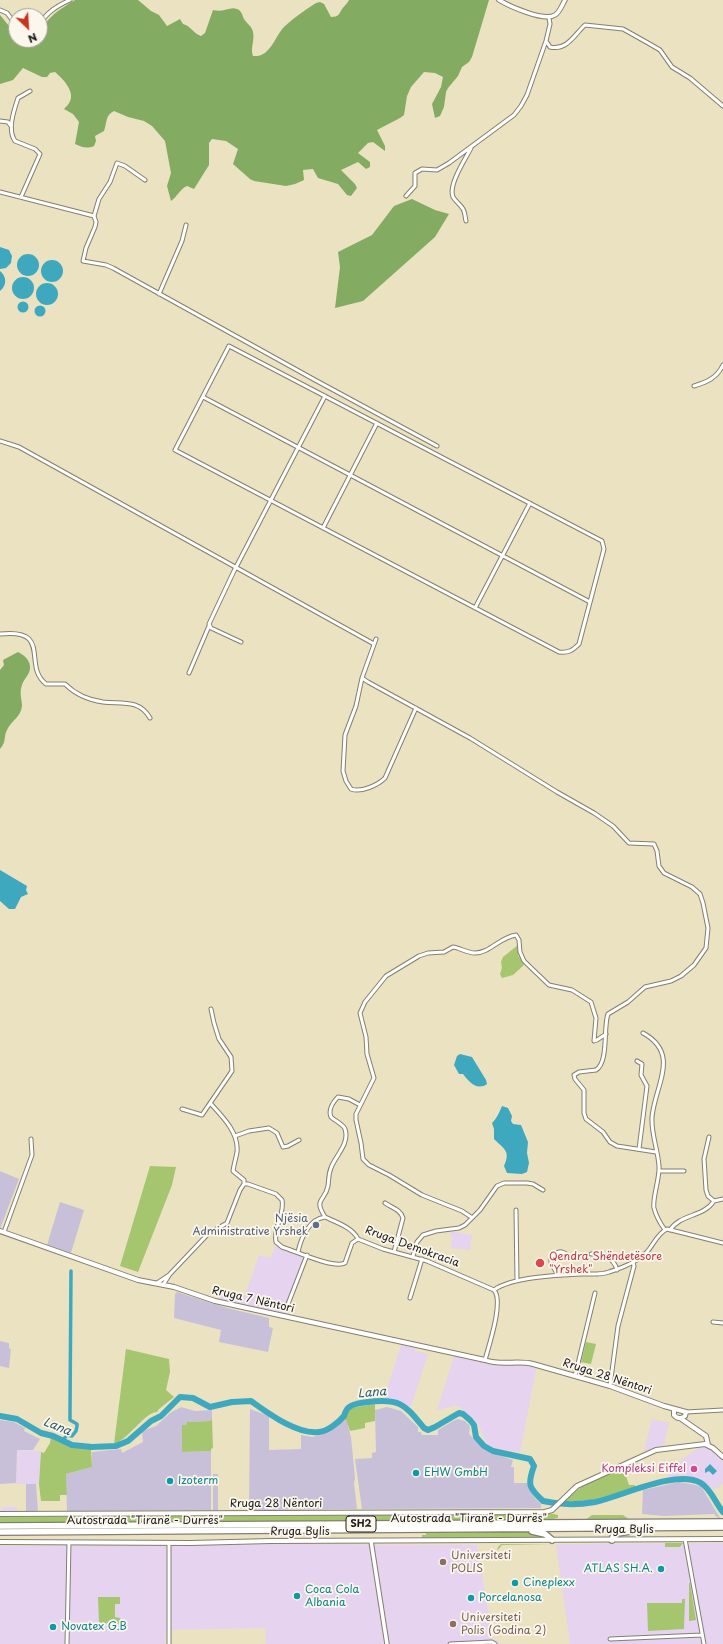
<!DOCTYPE html>
<meta charset="utf-8">
<style>
body{margin:0}
#map{position:relative;width:723px;height:1644px;overflow:hidden;background:#ebe2c2;font-family:"Playpen Sans",sans-serif}
canvas{display:block}
.north{position:absolute;left:8px;top:8px;width:40px;height:40px;box-sizing:border-box;background:#fbf7ec;border:1px solid #a29f99;border-radius:50%;rotate:155deg;font-size:11px;font-weight:700;line-height:16px;text-align:center;color:#1c1c1c}
.north::after{content:'';display:block;margin:auto;width:14px;height:18px;background:#c8321e;clip-path:polygon(50% 0,100% 100%,50% 72%,0 100%)}
</style>
<div id="map">
<canvas width="723" height="1644"></canvas>
<div class="north">N</div>
</div>
<script>
const c = document.querySelector('canvas').getContext('2d');
c.lineJoin = 'round';
function paint(path, color) {
  c.fillStyle = color;
  c.fill(path, 'evenodd');
}
function trace(path, color, width, dash) {
  c.strokeStyle = color;
  c.lineWidth = width;
  c.lineCap = dash ? 'butt' : 'round';
  c.setLineDash(dash || []);
  c.stroke(path);
}
function label(font, color, halo, rows, align = 'center') {
  c.font = font + ' "Playpen Sans",sans-serif';
  c.lineWidth = 3.5;
  c.setLineDash([]);
  c.textBaseline = 'middle';
  c.strokeStyle = halo;
  c.fillStyle = color;
  for (const [text, x, y, turn = 0] of rows) {
    c.save();
    c.translate(x, y);
    c.rotate((+turn || 0) * Math.PI / 180);
    c.textAlign = isNaN(turn) ? turn : align;
    if (halo) c.strokeText(text, 0, 0);
    c.fillText(text, 0, 0);
    c.restore();
  }
}
paint(new Path2D(`
 M 450,1231 L 472,1235 L 470,1250 L 451,1248 L 452,1235 L 450,1234 Z
 M 278,1244 L 307,1255 L 288,1304 L 288,1317 L 218,1302 L 222,1289 L 245,1295 L 259,1255 L 271,1258 L 275,1246 Z
 M 401,1345 L 415,1348 L 415,1351 L 428,1354 L 411,1407 L 400,1402 L 384,1398 Z
 M 455,1353 L 485,1360 L 537,1365 L 520,1452 L 492,1448 L 486,1443 L 478,1424 L 460,1407 L 454,1406 L 437,1410 Z
 M 652,1419 L 669,1423 L 664,1445 L 644,1451 Z
 M 705,1446 L 710,1448 L 723,1458 L 723,1483 L 717,1489 L 715,1488 L 713,1490 L 705,1482 L 683,1475 L 669,1478 L 669,1468 L 700,1447 Z
 M 17,1450 L 41,1451 L 39,1484 L 16,1484 Z
 M 2,1507 L 17,1507 L 17,1511 L 2,1512 Z
 M 723,1543 L 723,1644 L 570,1644 L 556,1544 Z
 M 267,1544 L 477,1545 L 493,1640 L 499,1640 L 499,1644 L 266,1644 L 265,1628 L 166,1630 L 165,1644 L 0,1644 L 0,1546 Z`), '#e6d3f0');
paint(new Path2D(`
 M 0,1171 L 19,1179 L 0,1229 Z
 M 60,1202 L 84,1210 L 71,1253 L 47,1245 Z
 M 177,1292 L 227,1308 L 269,1318 L 269,1327 L 273,1328 L 268,1352 L 219,1342 L 221,1330 L 174,1318 L 175,1294 Z
 M 0,1341 L 9,1343 L 9,1348 L 11,1349 L 9,1368 L 0,1366 Z
 M 181,1407 L 195,1411 L 212,1410 L 212,1419 L 210,1421 L 187,1422 L 186,1425 L 182,1425 L 182,1452 L 211,1451 L 211,1510 L 67,1511 L 66,1474 L 92,1467 L 92,1452 L 121,1449 L 122,1453 L 143,1442 L 142,1431 L 156,1426 L 170,1413 Z
 M 387,1407 L 401,1411 L 418,1427 L 418,1432 L 421,1432 L 422,1435 L 438,1435 L 438,1430 L 453,1421 L 458,1419 L 465,1421 L 470,1426 L 469,1434 L 481,1446 L 490,1452 L 513,1460 L 511,1467 L 514,1467 L 514,1483 L 527,1483 L 534,1497 L 541,1504 L 541,1508 L 362,1509 L 355,1459 L 372,1458 L 372,1453 L 376,1452 L 375,1410 Z
 M 250,1409 L 269,1416 L 269,1450 L 301,1449 L 301,1435 L 312,1437 L 320,1435 L 335,1428 L 344,1419 L 346,1419 L 351,1437 L 355,1478 L 354,1483 L 357,1509 L 249,1510 Z
 M 0,1420 L 14,1422 L 25,1428 L 24,1431 L 40,1439 L 33,1450 L 17,1450 L 16,1483 L 0,1484 Z
 M 213,1474 L 218,1474 L 218,1510 L 213,1510 Z
 M 679,1482 L 701,1486 L 720,1518 L 718,1518 L 714,1514 L 664,1516 L 642,1514 L 643,1490 Z
 M 26,1484 L 36,1484 L 38,1511 L 26,1511 Z`), '#c8c0d8');
paint(new Path2D(`
 M 518,945 L 518,955 L 524,965 L 513,975 L 502,978 L 500,974 L 502,968 L 501,962 L 503,957 Z
 M 150,1166 L 176,1167 L 172,1185 L 138,1272 L 120,1266 Z
 M 586,1342 L 596,1344 L 591,1364 L 581,1362 Z
 M 126,1349 L 169,1359 L 170,1372 L 166,1390 L 174,1397 L 159,1409 L 157,1412 C 145,1412 128,1440 114,1444 Z
 M 375,1404 L 375,1421 L 365,1423 L 365,1428 L 350,1431 L 346,1420 L 344,1419 L 351,1408 Z
 M 212,1419 L 213,1448 L 211,1449 L 211,1451 L 182,1452 L 182,1425 L 186,1425 L 187,1422 L 210,1421 Z
 M 51,1437 L 71,1446 L 91,1448 L 92,1467 L 66,1474 L 67,1495 L 60,1495 L 60,1501 L 41,1501 L 39,1484 L 41,1452 L 44,1453 L 50,1443 Z
 M 626,1466 L 626,1476 L 629,1485 L 635,1485 L 636,1488 L 592,1500 L 563,1502 L 585,1484 Z
 M 554,1514 L 558,1515 L 558,1518 L 548,1520 L 463,1522 L 38,1524 L 33,1522 L 0,1524 L 0,1517 L 360,1515 L 364,1517 L 372,1517 L 372,1515 Z
 M 592,1515 L 623,1515 L 630,1520 L 584,1521 Z
 M 426,1531 L 533,1532 L 545,1537 L 422,1539 L 422,1535 L 426,1535 Z
 M 665,1543 L 683,1543 L 680,1547 L 665,1547 Z
 M 501,1544 L 552,1544 L 502,1545 L 497,1551 L 498,1547 Z
 M 689,1583 L 690,1583 L 696,1620 L 689,1621 Z
 M 98,1597 L 120,1597 L 120,1604 L 115,1604 L 115,1617 L 120,1618 L 121,1624 L 99,1623 Z
 M 682,1599 L 685,1599 L 684,1629 L 648,1631 L 647,1603 L 682,1603 Z`), '#a5c66f');
paint(new Path2D(`
 M 75,0 L 138,0 L 151,11 L 159,15 L 167,26 L 180,19 L 183,24 C 191,26 193,33 201,36 L 205,33 L 213,10 C 223,13 230,6 237,9 C 242,11 242,15 244,19 C 247,24 252,26 253,32 C 255,40 250,48 253,56 C 271,58 275,35 285,26 C 295,17 305,10 316,3 L 320,2 L 324,4 L 331,17 C 339,17 339,14 342,9 C 345,5 347,4 349,0 L 489,0 L 472,57 L 469,62 L 462,67 L 458,76 L 448,88 L 446,92 L 444,107 L 440,116 L 435,118 L 432,104 L 441,87 L 443,77 L 435,73 L 424,72 L 411,87 L 407,96 L 404,115 L 400,118 L 377,130 L 385,146 L 385,151 L 373,142 L 368,143 L 358,153 L 370,162 L 370,167 L 366,169 L 358,162 L 341,170 L 355,184 L 357,188 L 351,196 L 347,195 L 338,184 L 318,178 L 313,169 L 303,170 L 304,180 L 295,184 L 286,186 L 254,181 L 250,179 L 233,164 L 238,149 L 226,141 L 212,139 L 209,143 L 209,165 L 194,189 L 187,186 C 180,189 177,197 171,201 L 167,186 L 171,173 L 165,141 L 152,126 L 144,121 L 128,117 L 114,111 C 105,115 107,123 104,131 L 95,136 L 96,141 L 94,146 C 87,149 81,147 75,144 L 79,122 L 73,114 L 64,109 C 67,106 71,102 71,97 C 72,88 61,77 55,72 L 50,73 L 47,77 L 42,77 L 23,68 L 13,80 L 0,84 L 0,15 L 9,26 L 16,29 L 16,40 L 40,40 C 40,21 60,9 75,0 Z
 M 412,199 L 435,210 L 449,214 L 435,237 L 363,301 L 335,308 L 340,267 L 338,252 L 372,235 L 394,206 Z
 M 18,652 C 24,655 29,659 30,666 C 31,674 24,678 22,685 C 19,693 22,699 22,706 C 21,717 11,721 7,730 C 3,738 7,741 0,749 L 0,670 L 4,665 L 3,660 Z`), '#84ab62');
paint(new Path2D(`
 M 0,247 L 9,250 L 12,256 L 11,263 L 6,268 L 0,269 Z
 M17 265a11 11 0 1 1 22 0a11 11 0 1 1-22 0Z
 M41 271a11 11 0 1 1 22 0a11 11 0 1 1-22 0Z
 M 0,271 C 7,277 7,285 0,291 Z
 M12 288a11 11 0 1 1 22 0a11 11 0 1 1-22 0Z
 M36 294a11 11 0 1 1 22 0a11 11 0 1 1-22 0Z
 M17.5 307a5.5 5.5 0 1 1 11 0a5.5 5.5 0 1 1-11 0Z
 M34.5 311a5.5 5.5 0 1 1 11 0a5.5 5.5 0 1 1-11 0Z
 M 0,870 L 27,886 L 26,890 L 28,894 L 21,897 L 15,909 L 9,909 L 0,901 Z
 M 460,1054 L 472,1057 L 486,1080 L 487,1084 C 477,1091 469,1082 463,1074 L 459,1074 L 454,1065 L 457,1056 Z
 M 502,1106 L 508,1108 L 512,1116 L 511,1121 L 513,1124 L 521,1125 L 528,1142 L 527,1153 L 529,1163 L 527,1172 L 522,1174 L 507,1173 L 504,1166 C 511,1151 504,1149 494,1139 L 494,1129 L 492,1123 C 496,1120 500,1111 502,1106 Z
 M 710,1464 L 717,1471 L 713,1475 L 709,1471 L 705,1473 L 705,1469 Z`), '#3ea9be');
trace(new Path2D(`
 M 63,1440 L 67,1435 L 72,1436 L 76,1431 L 77,1426 L 77,1424 L 70,1420 L 70,1411 L 71,1271`), '#3ea9be', 3.5);
trace(new Path2D(`
 M 0,1416 L 17,1419 L 41,1433 L 53,1436 L 72,1445 L 92,1447 L 116,1446 L 128,1441 L 151,1421 L 161,1416 L 180,1397 L 193,1398 L 210,1407 L 232,1402 L 251,1401 C 268,1413 297,1435 319,1432 C 328,1431 338,1423 344,1416 C 345,1413 346,1410 348,1408 C 353,1403 362,1403 368,1402 C 401,1398 405,1405 424,1428 L 428,1430 L 435,1427 L 459,1413 L 463,1414 L 470,1420 L 474,1425 L 476,1437 L 484,1446 L 493,1451 L 530,1459 L 534,1466 C 527,1485 529,1488 543,1501 C 560,1505 578,1505 595,1502 C 623,1496 676,1469 701,1483 C 711,1489 716,1504 723,1512`), '#3ea9be', 6);
const minor = new Path2D(`
 M 0,10 L 7,13 L 16,25
 M 549,18 L 550,24 L 546,41 L 550,47 C 567,51 575,34 585,25 L 623,29 L 648,43 L 660,50 L 672,67 L 690,78 L 723,106
 M 40,24 C 47,12 57,6 70,0
 M 0,121 L 8,122 L 11,126
 M 145,180 L 125,166 L 117,163 L 110,182 L 99,199 L 94,216 L 96,222 L 95,227 L 86,248 L 83,261 L 106,265 L 113,268 L 315,380 L 437,446
 M 0,192 L 94,216
 M 406,196 L 415,186 L 415,173 L 422,169 L 437,170 L 449,163 L 514,115 L 521,106 L 527,95 L 546,41
 M 21,197 L 40,154 L 35,149 L 15,141 C 7,130 14,110 18,98 L 30,91
 M 466,221 C 465,217 465,212 463,209 C 460,204 456,202 453,197 C 448,185 465,160 471,148
 M 159,294 L 182,241 L 186,225
 M 229,346 L 602,541 L 604,549 L 579,644 C 572,651 568,653 559,652 L 175,450 Z
 M 694,386 C 707,382 717,378 723,365
 M 203,397 L 590,602
 M 0,441 L 19,447 L 374,644
 M 323,528 L 377,423
 M 475,608 L 530,503
 M 0,634 C 53,628 22,666 46,684 L 65,684 C 75,694 89,700 103,702 C 122,704 139,699 150,718
 M 376,639 L 362,678 L 356,706 L 345,735 L 343,771 L 346,781 L 351,789 C 361,793 378,785 385,778 L 416,708
 M 241,642 L 211,628 L 209,624 L 234,571 L 325,396
 M 189,673 L 209,626
 M 362,678 L 368,682 L 470,738 L 557,792 L 594,813 L 613,826 L 629,843 L 654,844 L 657,851 L 659,866 L 664,873 L 692,887 L 700,894 L 703,903 L 708,928 L 706,948 L 694,965 L 681,976 L 671,981 L 645,987 L 628,1002 L 608,1014 C 603,1027 609,1062 596,1070 L 579,1072 L 574,1075 L 575,1079 L 584,1090 L 584,1113 L 586,1119 L 603,1132 L 610,1142 L 617,1146 L 656,1152
 M 643,1033 C 681,1054 655,1085 652,1117 C 651,1134 658,1150 659,1166 C 660,1178 652,1199 654,1208 C 656,1216 660,1223 665,1230
 M 637,1061 L 642,1064 L 641,1075 L 647,1086 L 639,1149
 M 211,1104 C 223,1117 239,1133 237,1152 C 236,1158 234,1164 233,1171 L 244,1180 L 244,1184
 M 182,1109 L 202,1115 L 232,1071 L 231,1057 L 219,1039 L 214,1023 L 211,1009
 M 235,1136 L 249,1131 L 269,1128 L 277,1133 L 283,1147 L 288,1146 L 299,1140
 M 709,1137 L 704,1159 L 706,1190 L 708,1196 L 714,1201
 M 659,1171 L 684,1171
 M 244,1184 L 248,1184 L 276,1194 L 282,1200 C 285,1215 273,1227 276,1242 L 282,1247 C 295,1251 334,1269 345,1263 L 352,1243 L 358,1239
 M 385,1203 C 392,1208 400,1209 403,1218 L 394,1252
 M 516,1210 L 517,1281
 M 325,1217 C 313,1198 325,1202 328,1186 C 329,1180 328,1175 331,1168 C 335,1156 350,1144 345,1129 C 343,1124 335,1121 331,1117 C 328,1110 333,1102 338,1097 L 349,1099 L 360,1105
 M 471,1217 L 462,1211 L 422,1195 L 389,1175 L 369,1165 L 363,1159 L 361,1143 L 356,1120 L 356,1114 L 374,1078 L 367,1054 L 366,1037 L 360,1013 L 365,1002 L 386,976 L 419,956 L 428,953 L 444,952 L 453,947 C 460,948 467,953 475,953 C 490,953 500,937 516,935 L 519,940 L 520,952 L 524,961 L 549,985 L 572,990 L 591,1002 L 596,1018 L 594,1041 L 597,1040 L 606,1034
 M 670,1230 C 680,1214 704,1217 714,1201 L 723,1199
 M 4,1232 L 32,1155 L 31,1139
 M 298,1252 C 301,1238 309,1219 325,1217 C 336,1222 353,1228 358,1239 L 383,1249 L 427,1261 L 494,1290 C 504,1301 489,1345 485,1360
 M 591,1254 C 603,1253 614,1258 617,1270
 M 413,1256 L 417,1242 L 423,1235 L 436,1231 L 459,1228 L 465,1225 L 480,1210 L 497,1186 L 504,1183 L 527,1183 L 533,1184 L 543,1190
 M 558,1275 L 551,1263 L 551,1259 C 557,1250 561,1250 569,1256
 M 157,1283 L 169,1275
 M 163,1285 L 170,1274 L 208,1234 L 227,1223 L 240,1190 L 244,1184
 M 494,1290 C 512,1277 560,1275 582,1274 C 591,1274 601,1275 609,1272 C 622,1268 637,1262 647,1252 C 653,1245 658,1233 667,1229 L 723,1243
 M 410,1298 L 422,1259
 M 288,1304 L 307,1255
 M 713,1322 L 723,1323
 M 575,1376 L 595,1293
 M 610,1386 L 618,1326 L 634,1266 L 633,1262
 M 686,1412 L 723,1410
 M 685,1539 L 704,1644
 M 610,1639 L 702,1635
 M 67,1644 L 69,1542
 M 169,1644 L 169,1543
 M 450,1644 L 492,1642 L 495,1644`);
const tertiary = new Path2D(`
 M 499,0 C 509,6 544,22 555,15 C 560,12 562,5 565,0
 M 371,1541 L 387,1644`);
const secondary = new Path2D(`
 M 0,1231 L 138,1280 L 174,1287 L 215,1301 L 485,1360 C 501,1366 517,1360 533,1364 L 610,1386 L 664,1406 L 686,1412 L 685,1416 C 681,1419 677,1419 674,1415 L 674,1409
 M 680,1418 L 706,1436 L 708,1445
 M 0,1514 L 545,1512 L 552,1510 L 577,1486 L 656,1450 L 705,1444 L 713,1448 L 723,1457
 M 0,1542 L 191,1543 L 271,1541 L 723,1539`);
const motorway = new Path2D(`
 M 0,1526 L 723,1522
 M 532,1531 L 545,1534 L 552,1540
 M 0,1532 L 723,1527
 M 612,1540 L 613,1537 L 618,1533 L 630,1531`);
trace(minor, '#847f6f', 5);
trace(tertiary, '#847f6f', 5.5);
trace(secondary, '#847f6f', 6);
trace(motorway, '#847f6f', 8);
trace(minor, '#fff', 3);
trace(tertiary, '#fff', 3.5);
trace(secondary, '#fff', 4);
trace(motorway, '#fff', 5.5);
for (const [x, y, r, color] of [
 [316,1225,4,"#5c6f8a"],
 [540,1263,5,"#e0444e"],
 [694,1469,4,"#d1479c"],
 [416,1473,4,"#0f9aa8"],
 [170,1481,4,"#0f9aa8"],
 [443,1562,4,"#8d6e63"],
 [661,1569,4,"#0f9aa8"],
 [515,1583,4,"#0f9aa8"],
 [297,1596,4,"#0f9aa8"],
 [471,1598,4,"#0f9aa8"],
 [453,1624,4,"#8d6e63"],
 [53,1627,4,"#0f9aa8"]
]) {
  const dot = new Path2D();
  dot.arc(x, y, r, 0, 2 * Math.PI);
  c.fillStyle = color;
  c.fill(dot);
  trace(dot, '#fbf7ec', 1.5);
}
for (const [x, y, w] of [
 [361,1524,30]
]) {
  const box = new Path2D();
  box.roundRect(x - w / 2, y - 8, w, 16, 3);
  c.fillStyle = '#fbf7ec';
  c.fill(box);
  trace(box, '#1c1c1c', 1);
}
label('bold 10px', '#1c1c1c', null, [
 ["SH2",361,1524]
]);
label('11px', '#4e5e75', '#fbf7ec', [
 ["Njësia",308,1219],
 ["Administrative Yrshek",308,1232]
], 'right');
label('11px', '#1c1c1c', '#fbf7ec', [
 ["Rruga Demokracia",412,1247,20],
 ["Rruga 7 Nëntori",253,1300,13],
 ["Rruga 28 Nëntori",607,1377,18],
 ["Rruga 28 Nëntori",276,1504],
 ["Autostrada \"Tiranë - Durrës\"",469,1519],
 ["Autostrada \"Tiranë - Durrës\"",145,1521],
 ["Rruga Bylis",624,1530],
 ["Rruga Bylis",300,1532]
]);
label('11px', '#be3a42', '#fbf7ec', [
 ["Qendra Shëndetësore",549,1257],
 ["\"Yrshek\"",549,1270]
], 'left');
label('11px', '#b23c85', '#fbf7ec', [
 ["Kompleksi Eiffel",686,1469]
], 'right');
label('11px', '#0d838f', '#fbf7ec', [
 ["EHW GmbH",424,1473],
 ["Izoterm",178,1481],
 ["ATLAS SH.A.",653,1569,"right"],
 ["Cineplexx",523,1583],
 ["Coca Cola",305,1590],
 ["Albania",305,1603],
 ["Porcelanosa",479,1598],
 ["Novatex G.B",61,1627]
], 'left');
label('11px', '#785e54', '#fbf7ec', [
 ["Universiteti",451,1556],
 ["POLIS",451,1569],
 ["Universiteti",461,1618],
 ["Polis (Godina 2)",461,1631]
], 'left');
label('italic 12px', '#2b5b65', '#fbf7ec', [
 ["Lana",372,1393,-5],
 ["Lana",57,1427,22]
]);
</script>
